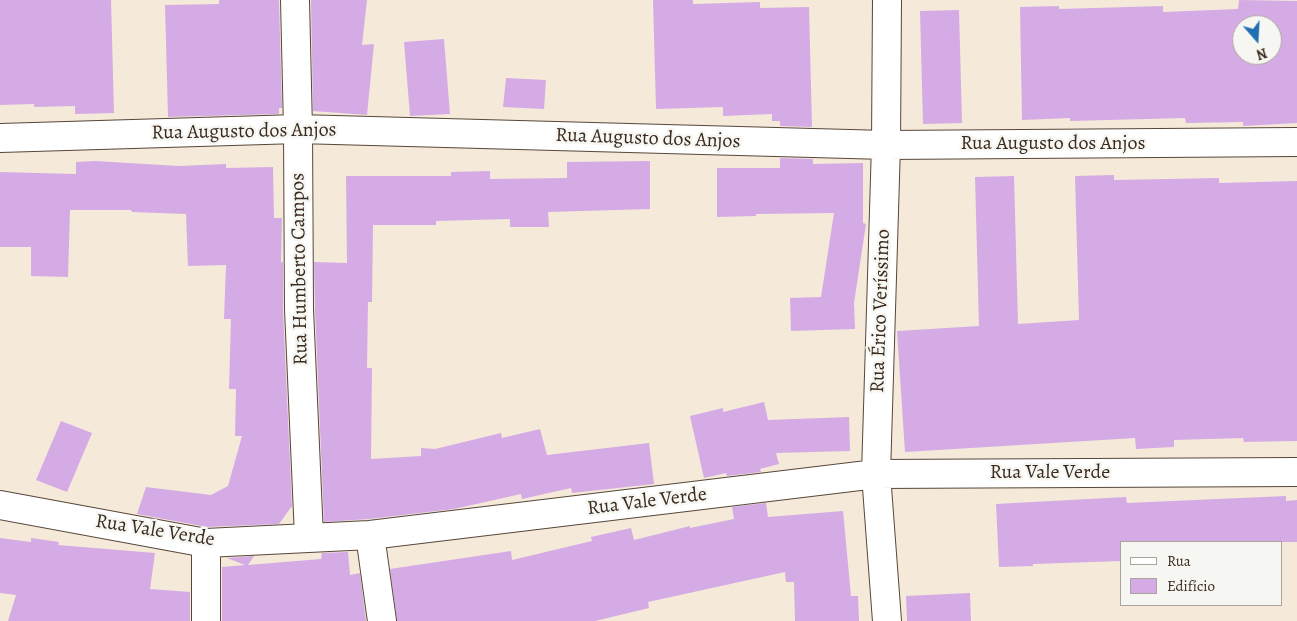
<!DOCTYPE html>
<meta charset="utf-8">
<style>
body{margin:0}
#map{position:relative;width:1297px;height:621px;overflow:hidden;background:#f5e9d9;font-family:Alegreya,serif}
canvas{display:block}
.legend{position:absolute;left:1120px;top:541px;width:162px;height:65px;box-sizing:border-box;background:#f6f6f2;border:1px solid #aba49d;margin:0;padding:6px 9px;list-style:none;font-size:15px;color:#3b2a1e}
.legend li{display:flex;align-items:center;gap:10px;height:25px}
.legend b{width:25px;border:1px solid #aba49d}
.north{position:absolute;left:1232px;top:15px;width:50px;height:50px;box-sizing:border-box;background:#f6f6f2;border:1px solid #aba49d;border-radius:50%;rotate:161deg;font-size:14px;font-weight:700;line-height:20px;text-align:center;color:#3b2a1e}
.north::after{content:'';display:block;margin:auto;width:18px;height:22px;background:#1f6fb2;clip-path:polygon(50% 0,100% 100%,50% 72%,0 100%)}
</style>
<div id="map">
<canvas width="1297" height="621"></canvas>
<ul class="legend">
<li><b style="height:6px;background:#fff"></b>Rua</li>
<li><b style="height:14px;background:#d5abe5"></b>Edifício</li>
</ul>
<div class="north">N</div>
</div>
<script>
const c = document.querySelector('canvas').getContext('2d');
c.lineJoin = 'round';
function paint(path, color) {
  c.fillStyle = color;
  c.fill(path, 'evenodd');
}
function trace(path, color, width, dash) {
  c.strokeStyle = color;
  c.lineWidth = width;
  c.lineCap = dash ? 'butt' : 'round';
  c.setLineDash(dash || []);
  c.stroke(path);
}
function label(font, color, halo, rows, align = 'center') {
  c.font = font + ' Alegreya,serif';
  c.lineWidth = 5;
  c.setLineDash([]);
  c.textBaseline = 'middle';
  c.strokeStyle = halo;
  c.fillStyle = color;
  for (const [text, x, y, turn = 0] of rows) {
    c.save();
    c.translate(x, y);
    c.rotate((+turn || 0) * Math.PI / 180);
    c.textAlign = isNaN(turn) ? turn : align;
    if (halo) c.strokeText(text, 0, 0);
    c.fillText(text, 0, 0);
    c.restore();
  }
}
paint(new Path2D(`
 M 0,0 L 111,0 L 114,113 L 75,114 L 75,106 L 34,107 L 34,104 L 0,105 Z
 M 219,0 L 279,0 L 282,108 L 279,108 L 279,114 L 168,117 L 165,5 L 219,4 Z
 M 311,0 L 367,0 L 362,45 L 374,44 L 367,115 L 313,111 Z
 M 653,0 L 693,0 L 693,4 L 760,2 L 760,8 L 809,7 L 812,127 L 780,126 L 780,121 L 772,121 L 772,114 L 723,116 L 723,107 L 656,109 Z
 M 1239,0 L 1297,1 L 1297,123 L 1243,126 L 1243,122 L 1186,123 L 1185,118 L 1070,121 L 1070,118 L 1022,120 L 1020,7 L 1059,6 L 1059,9 L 1163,6 L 1163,12 L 1238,9 ZM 1242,25 L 1272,25 L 1272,55 L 1242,55 Z
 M 959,10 L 962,123 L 923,124 L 920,11 Z
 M 444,39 L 450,114 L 410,116 L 404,42 Z
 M 506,78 L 546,80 L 544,109 L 503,107 Z
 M 780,158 L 813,159 L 813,164 L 863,163 L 863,223 L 866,224 L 854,303 L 855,329 L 791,331 L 790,298 L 821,297 L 834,213 L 756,214 L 756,216 L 717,217 L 717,168 L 780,168 Z
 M 95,161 L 179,166 L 226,164 L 226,168 L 273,167 L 274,218 L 282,218 L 281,262 L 283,262 L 283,310 L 292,506 L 279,524 L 207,527 L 137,514 L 146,487 L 211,495 L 228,486 L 242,436 L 235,436 L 236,389 L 229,389 L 231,319 L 224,319 L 226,265 L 188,266 L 186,214 L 132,212 L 131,210 L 70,210 L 68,277 L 31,276 L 31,247 L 0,247 L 0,172 L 76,174 L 76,162 Z
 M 650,161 L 650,209 L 548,212 L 549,227 L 510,227 L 510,219 L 436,221 L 436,225 L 373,225 L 372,302 L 368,302 L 367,368 L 372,368 L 371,459 L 421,456 L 421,448 L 435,449 L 501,433 L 502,438 L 540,429 L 547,455 L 649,443 L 654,484 L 572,493 L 571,488 L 522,499 L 521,494 L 454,509 L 369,519 L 324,522 L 315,309 L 314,262 L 347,263 L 346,176 L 451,176 L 451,172 L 490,171 L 490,179 L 567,178 L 567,162 Z
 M 1114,175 L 1114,180 L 1219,178 L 1219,183 L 1297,181 L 1297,441 L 1244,442 L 1243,438 L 1174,440 L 1174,447 L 1136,449 L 1135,438 L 905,452 L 897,331 L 979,326 L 975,177 L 1014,176 L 1018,324 L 1079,320 L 1075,176 Z
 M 764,402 L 768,420 L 849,417 L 850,451 L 776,453 L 779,464 L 760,469 L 761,472 L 727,476 L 726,473 L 704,478 L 690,416 L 723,408 L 723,412 Z
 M 61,421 L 92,433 L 67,492 L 36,480 Z
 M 1286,496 L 1286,501 L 1297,500 L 1297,542 L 1121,542 L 1121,561 L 1033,564 L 1033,566 L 999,567 L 996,504 L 1126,497 L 1127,503 Z
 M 766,503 L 768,517 L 843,511 L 851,596 L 858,596 L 859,621 L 795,621 L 794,582 L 786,582 L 785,572 L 648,602 L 649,608 L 595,621 L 397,621 L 390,569 L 511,551 L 512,560 L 592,541 L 591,537 L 631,528 L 634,540 L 690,526 L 690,528 L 734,519 L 732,507 Z
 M 0,538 L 31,542 L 31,538 L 59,542 L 58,545 L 155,553 L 150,589 L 190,592 L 190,621 L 8,621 L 16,595 L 0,593 Z
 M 348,552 L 350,575 L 360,573 L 366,621 L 222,621 L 222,567 L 245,565 L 227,558 L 254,556 L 248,565 L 321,559 L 322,553 Z
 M 970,593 L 971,621 L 907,621 L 906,596 Z`), '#d5abe5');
const minor = new Path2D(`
 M 295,0 L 298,129 L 299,309 L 309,537
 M 0,138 L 298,129 L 886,145 L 1297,142
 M 0,505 L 206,543 L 370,535 L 876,474 L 1297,472
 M 370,535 L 382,621
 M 206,621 L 206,543
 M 887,621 L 876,474 L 886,145 L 887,0`);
trace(minor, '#57473a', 30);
trace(minor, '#fff', 28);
label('20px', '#3b2a1e', '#f6f6f2', [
 ["Rua Augusto dos Anjos",244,132,-1],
 ["Rua Augusto dos Anjos",648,139,2],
 ["Rua Augusto dos Anjos",1053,144],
 ["Rua Humberto Campos",300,269,-91],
 ["Rua Érico Veríssimo",881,311,-88],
 ["Rua Vale Verde",1050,473],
 ["Rua Vale Verde",647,502,-7],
 ["Rua Vale Verde",155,531,9]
]);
</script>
